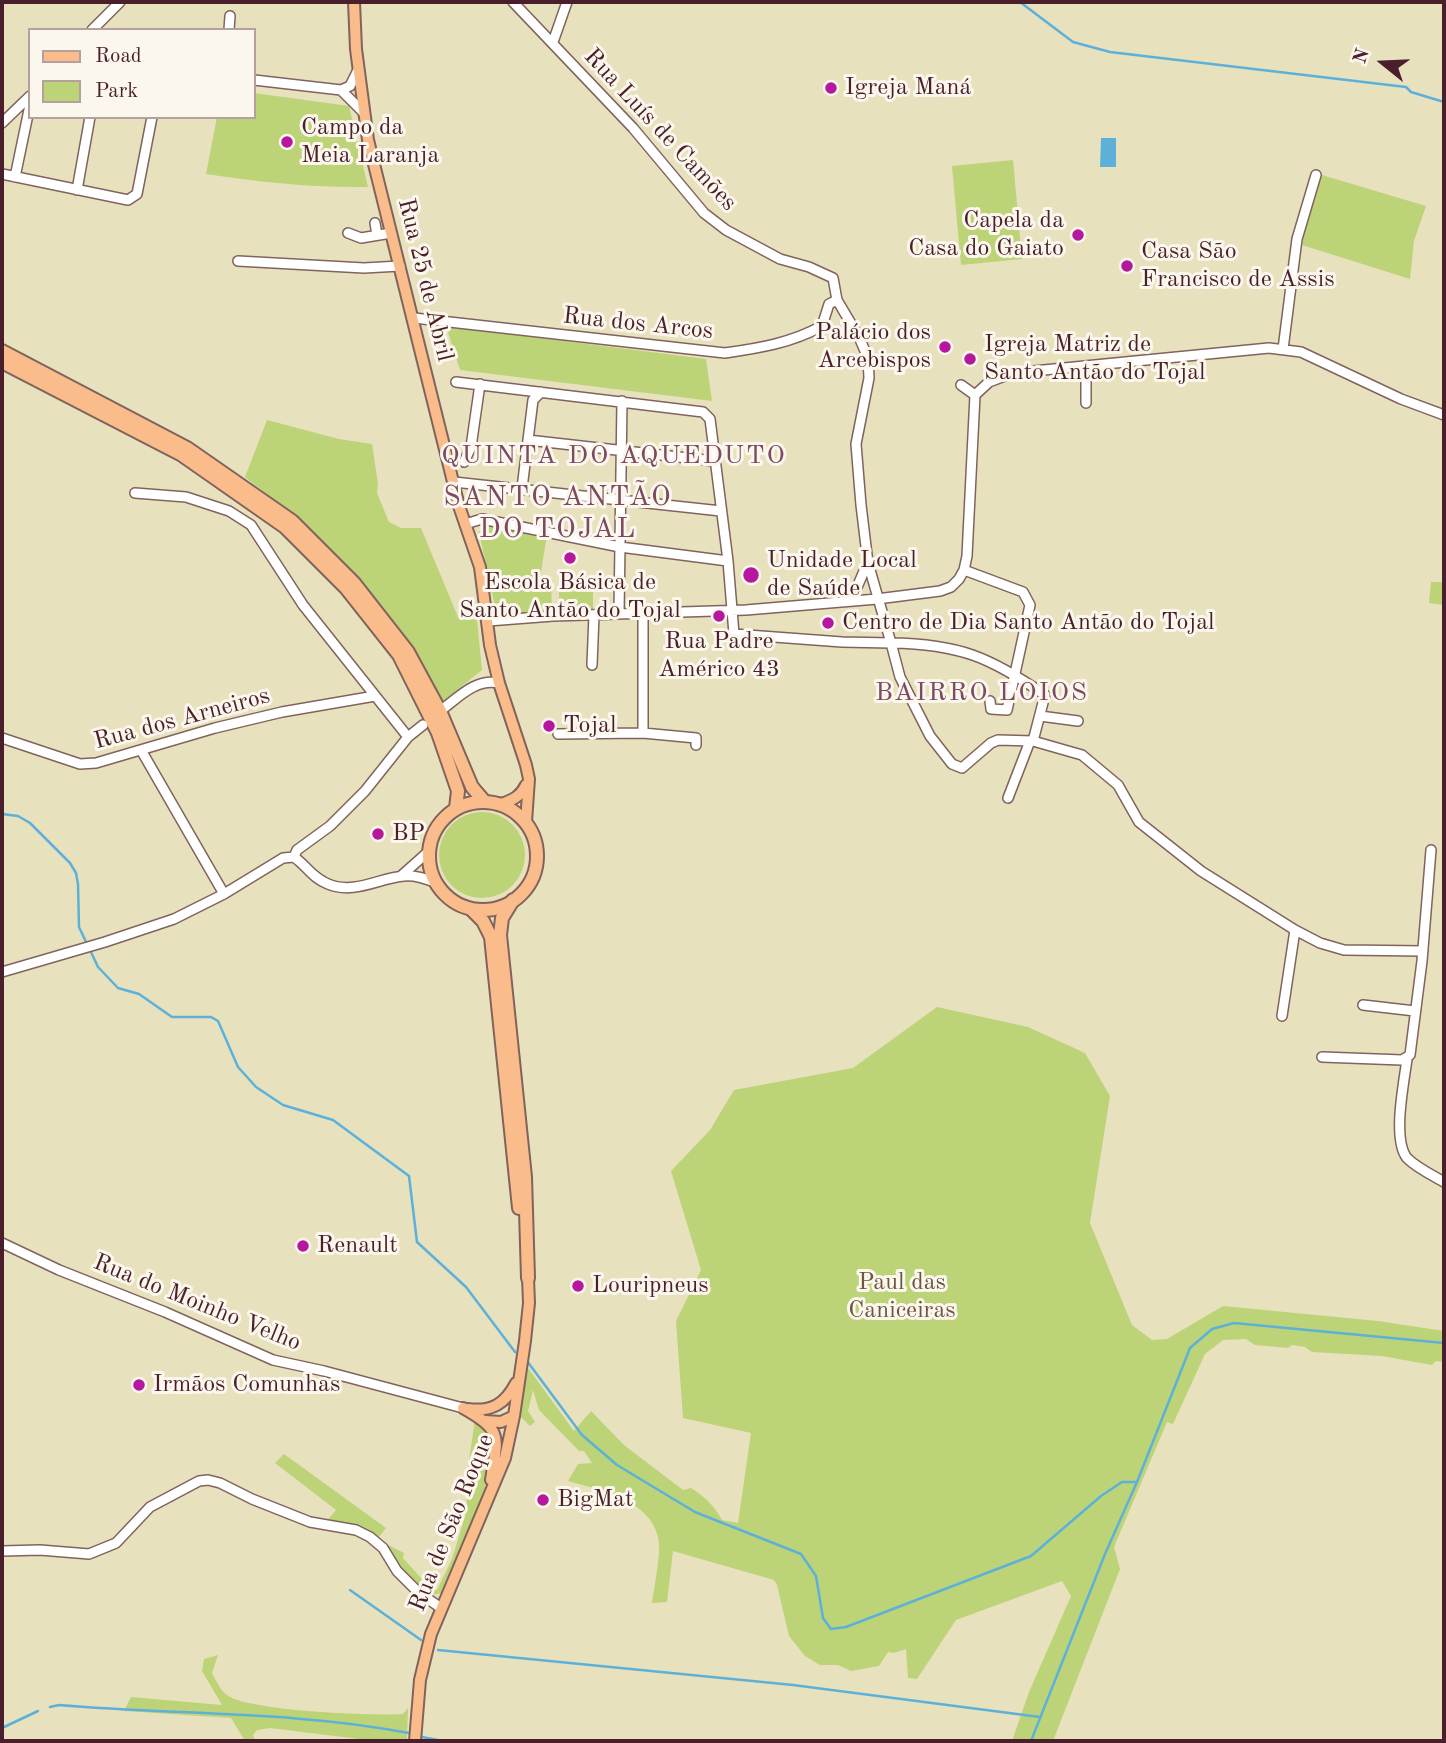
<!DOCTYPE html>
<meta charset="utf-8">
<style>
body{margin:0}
#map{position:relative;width:1446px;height:1743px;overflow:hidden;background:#e8e1be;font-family:"Old Standard TT",serif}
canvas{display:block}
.frame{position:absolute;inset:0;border:4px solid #4a1f2b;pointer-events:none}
.legend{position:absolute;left:28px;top:28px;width:228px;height:91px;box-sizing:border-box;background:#fbf7ec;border:2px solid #b4a19f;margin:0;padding:9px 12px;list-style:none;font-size:21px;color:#4a1f2b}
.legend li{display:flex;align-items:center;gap:14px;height:35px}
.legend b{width:35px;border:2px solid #b4a19f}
.north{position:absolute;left:1348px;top:28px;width:70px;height:70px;-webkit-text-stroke:5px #fbf7ec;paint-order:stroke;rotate:288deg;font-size:19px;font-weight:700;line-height:28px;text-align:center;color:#4a1f2b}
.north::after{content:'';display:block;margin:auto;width:24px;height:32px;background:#4a1f2b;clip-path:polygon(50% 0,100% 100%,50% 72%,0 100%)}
</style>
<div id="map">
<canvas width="1446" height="1743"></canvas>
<div class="frame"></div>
<ul class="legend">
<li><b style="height:9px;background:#fabc8b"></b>Road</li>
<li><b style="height:19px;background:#bdd378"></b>Park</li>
</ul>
<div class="north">N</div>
</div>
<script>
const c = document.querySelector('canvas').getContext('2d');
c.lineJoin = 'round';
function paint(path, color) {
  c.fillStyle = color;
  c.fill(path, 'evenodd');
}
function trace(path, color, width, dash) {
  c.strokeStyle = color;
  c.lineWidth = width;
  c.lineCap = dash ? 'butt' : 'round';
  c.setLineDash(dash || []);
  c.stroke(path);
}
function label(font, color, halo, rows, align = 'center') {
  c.font = font + ' "Old Standard TT",serif';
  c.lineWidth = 6;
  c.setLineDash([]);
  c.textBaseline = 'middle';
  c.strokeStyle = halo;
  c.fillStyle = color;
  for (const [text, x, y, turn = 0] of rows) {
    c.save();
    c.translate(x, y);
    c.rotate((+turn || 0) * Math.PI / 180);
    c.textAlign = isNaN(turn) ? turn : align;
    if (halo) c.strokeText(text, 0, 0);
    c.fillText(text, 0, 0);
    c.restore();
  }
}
paint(new Path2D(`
 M 254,93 L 349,106 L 368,187 C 313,188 260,182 206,174 L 217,117 L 254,117 Z
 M 1013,160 L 1022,259 L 961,265 L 952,166 Z
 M 1322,175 L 1426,206 L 1414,241 L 1410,279 L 1302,245 L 1308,210 Z
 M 446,326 L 706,359 L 712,401 L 460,370 Z
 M 267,420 L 339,439 L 372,444 L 378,484 L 377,493 L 389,522 L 401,528 L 421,528 L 458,617 L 477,620 L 482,670 L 442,702 C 419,663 396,625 368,590 C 333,546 289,511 245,477 Z
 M 489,524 L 544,535 L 546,541 L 540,578 L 551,579 L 552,612 L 503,616 L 496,611 L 479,532 L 483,526 Z
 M 1431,582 L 1444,582 L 1444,605 L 1429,603 Z
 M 593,591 L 593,609 L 559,610 L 559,592 Z
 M439 855a43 43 0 1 1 86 0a43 43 0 1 1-86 0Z
 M 937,1007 L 1028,1027 L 1085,1053 L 1110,1096 L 1090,1223 L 1132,1325 L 1152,1340 L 1167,1339 L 1223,1306 L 1378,1321 L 1444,1331 L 1444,1362 L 1436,1361 L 1432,1365 L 1382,1356 L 1312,1352 L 1305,1347 L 1292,1345 L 1288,1348 L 1255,1345 L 1246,1339 L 1223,1340 L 1205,1354 L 1173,1424 L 1167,1422 L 1114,1547 L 1120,1569 L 1053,1741 L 1012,1741 L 1029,1692 L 1071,1596 L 1062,1581 L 956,1620 L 917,1679 L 908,1678 L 906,1649 L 894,1653 L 888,1652 L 879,1666 L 851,1671 L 838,1665 L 820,1665 L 805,1656 L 789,1636 L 777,1585 L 774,1580 L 673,1551 L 667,1602 L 652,1603 C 654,1587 662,1551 658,1537 C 649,1499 600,1490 568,1481 L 578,1464 L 592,1463 L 584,1451 L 579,1451 L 539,1410 L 533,1390 L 528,1411 L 535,1422 L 530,1426 L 520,1416 L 526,1369 L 528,1368 L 574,1431 L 591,1411 L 624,1445 L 683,1490 L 691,1488 C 705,1497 714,1505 722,1520 L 738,1523 L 751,1433 L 683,1418 L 676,1321 L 701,1270 L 671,1171 L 710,1130 L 734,1090 L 853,1068 Z
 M 475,1419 C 484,1425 491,1434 492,1445 C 496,1479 455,1559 441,1593 C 416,1601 399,1566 388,1549 L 388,1545 L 404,1553 L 403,1558 L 431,1589 L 437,1590 L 452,1559 L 467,1510 L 466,1482 Z
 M 284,1454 L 386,1528 L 378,1538 L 361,1526 L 326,1522 L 336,1510 L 275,1463 Z
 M 218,1655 L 212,1673 C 216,1680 220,1690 227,1695 C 248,1711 373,1716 403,1714 L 408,1708 L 407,1741 L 375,1741 L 270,1728 L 257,1730 L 253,1735 L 255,1741 L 245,1741 L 231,1718 L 124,1711 L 131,1697 L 222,1705 L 202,1671 L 204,1659 Z`), '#bdd378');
paint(new Path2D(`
 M 1101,138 L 1116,138 L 1116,167 L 1100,167 Z`), '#5db1d9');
trace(new Path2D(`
 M 1020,2 L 1073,42 L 1110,52 L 1406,87 L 1411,92 L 1444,102
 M 2,814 L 18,816 L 30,823 L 70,863 L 76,873 L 78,884 L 79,927 L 87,944
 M 90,950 L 98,967 L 118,988 L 139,994 L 172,1017 L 211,1017 L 218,1021 L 238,1067 L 256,1087 L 283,1105 L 333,1120 L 409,1176 L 417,1242 L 466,1287 L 515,1352
 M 527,1361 L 582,1435 L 617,1465 L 695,1512 L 801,1554 L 816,1576 L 823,1618 L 831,1629 L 846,1627 L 1031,1556 L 1101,1496 L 1122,1482 L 1137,1482
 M 350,1590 L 421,1640
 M 438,1650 L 793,1685 L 1040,1717
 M 50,1707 L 59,1705 C 176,1715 294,1711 409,1733
 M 2,1728 L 38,1711
 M 422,1737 L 443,1741
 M 1031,1741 L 1105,1554 L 1137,1482 L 1190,1348 L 1212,1329 L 1234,1323 L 1444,1343`), '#5db1d9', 2.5);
const minor = new Path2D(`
 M 92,30 L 120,2
 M 229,30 L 230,16
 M 553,42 L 567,2
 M 254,80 L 341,90 L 350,86 L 358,70
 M 341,90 L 363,112
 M 2,123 L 30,96
 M 2,174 L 128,200 L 137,194 L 152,117
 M 15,177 L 30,105
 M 77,190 L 90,117
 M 375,223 L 377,235
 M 348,233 L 361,238 L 391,233
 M 238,261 L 364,268 L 400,266
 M 414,318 L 725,353 C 760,348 791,343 822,326 L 829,304 L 837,300
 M 1283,349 L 1297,239 L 1316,175
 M 1086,366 L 1086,403
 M 456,382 L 703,412 L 710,419 L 728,561 L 734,634 L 842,642 L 891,643 L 868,563 L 861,505 L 856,444 L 869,378 L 868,358 L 859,337 L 837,300 L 833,278 L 809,267 L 780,259 L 726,230 L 704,213 L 633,128 L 513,2
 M 961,385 L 975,395
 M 975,395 L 989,382 L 1013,373 L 1269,348 L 1301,352 L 1401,399 L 1444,415
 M 528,440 L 714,461
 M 464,462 L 471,447 L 480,384
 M 454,482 L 721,511
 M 522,488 L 533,400 L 541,392
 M 135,493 L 186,497 L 229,511 L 251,525 L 303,605 L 408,737
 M 465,524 L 482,519 L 620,547 L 728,561
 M 964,570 L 1023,592 L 1030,605 L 1007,710 L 991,709 L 990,701
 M 843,601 L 855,592 L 867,564
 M 619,614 L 622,401
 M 643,614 L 643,733
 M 488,621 L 553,616 L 746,610 L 877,599 L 940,591 L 951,587 L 959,579 L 964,570 L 967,556 L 975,395
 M 592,665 L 594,615
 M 440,711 C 458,698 475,678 499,683
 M 1040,716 L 1078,721
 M 558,734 L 643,733 L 696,738 L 696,745
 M 2,738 L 80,764 L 96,763 L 215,728 L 282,712 L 375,696
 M 1033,741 L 1045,695 C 990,657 959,644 891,643 L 900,677 L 930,736 L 952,764 L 962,768 L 991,743 L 998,740 L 1033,741 L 1082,755 L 1118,785 L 1139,822 L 1201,871 L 1295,930 L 1320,943 L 1344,950 L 1423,951
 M 141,750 L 224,894
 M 1008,798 L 1030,741
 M 294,857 L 297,850 L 330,826 L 365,791 L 408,737 L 423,725
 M 294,857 C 307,866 311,877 328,884 C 354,895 379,878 404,876 C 416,875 426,879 437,883
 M 401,876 L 428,852
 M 2,972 L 105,942 L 174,919 L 224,894 L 283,858 L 294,857
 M 1363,1005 L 1415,1011
 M 1282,1016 L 1295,930
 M 1322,1057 L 1402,1060 L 1410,1055 L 1422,961 L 1431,850
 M 1407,1059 C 1404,1083 1392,1139 1407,1158 C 1417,1168 1432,1175 1444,1182
 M 2,1243 L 59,1270 L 165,1312 L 273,1360 L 324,1371 L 463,1408
 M 2,1551 L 40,1550 L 89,1554 L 116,1543 L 150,1507 L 199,1481 L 208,1480 L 220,1483 L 252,1499 L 310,1522 L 356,1530 L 370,1537 L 383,1548 L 397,1571 L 418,1592 L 441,1608`);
const major = new Path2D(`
 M 354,2 L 356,49 L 368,140 L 459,506 L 480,567 L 490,645 L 499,683 L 526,765 L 529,779 L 526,822
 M 501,804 C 513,800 521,796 526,785
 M 463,1408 C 505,1431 497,1438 491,1480
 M 468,1409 C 492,1412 505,1404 516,1383
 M 485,1421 L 501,1422 L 514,1416
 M 415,1741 L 420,1680 L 431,1634 L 505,1458 L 514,1416 L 525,1341 L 529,1303 L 528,1278`);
const highway = new Path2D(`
 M 2,351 L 187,448 L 292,521 L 354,583 L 408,652 L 440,711 L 472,787 L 484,801
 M 2,362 L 182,455 L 285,527 L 346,588 L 399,655 L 438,733 L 458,791 L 456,808
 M429 856a54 54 0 1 1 108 0a54 54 0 1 1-108 0Z
 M 513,900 L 502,918 L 500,935 L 525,1177 L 528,1278
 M 471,909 L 483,921 L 491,937 L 519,1208`);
trace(minor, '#81635e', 12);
trace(major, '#81635e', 14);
trace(highway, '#81635e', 16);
trace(minor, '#fff', 9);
trace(major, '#fabc8b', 10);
trace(highway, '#fabc8b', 12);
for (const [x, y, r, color] of [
 [831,88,7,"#b5179e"],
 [287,142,7,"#b5179e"],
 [1078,235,7,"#b5179e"],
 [1127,266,7,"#b5179e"],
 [945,347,7,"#b5179e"],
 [970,359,7,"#b5179e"],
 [570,558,7,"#b5179e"],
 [751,575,9,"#b5179e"],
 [719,616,7,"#b5179e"],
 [828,623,7,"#b5179e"],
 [549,726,7,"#b5179e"],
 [378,834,7,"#b5179e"],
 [303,1246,7,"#b5179e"],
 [578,1286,7,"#b5179e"],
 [139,1385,7,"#b5179e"],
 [543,1500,7,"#b5179e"]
]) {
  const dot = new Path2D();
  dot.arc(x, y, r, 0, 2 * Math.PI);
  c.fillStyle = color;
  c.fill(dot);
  trace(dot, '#fbf7ec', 2.5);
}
label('24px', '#4a1f2b', '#fbf7ec', [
 ["Igreja Maná",845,88],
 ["Campo da",301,128],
 ["Meia Laranja",301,156],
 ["Capela da",1064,221,"right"],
 ["Casa do Gaiato",1064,249,"right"],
 ["Casa São",1141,252],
 ["Francisco de Assis",1141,280],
 ["Palácio dos",931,333,"right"],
 ["Arcebispos",931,361,"right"],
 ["Igreja Matriz de",984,345],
 ["Santo Antão do Tojal",984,373],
 ["Unidade Local",767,561],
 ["de Saúde",767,589],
 ["Escola Básica de",570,583,"center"],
 ["Santo Antão do Tojal",570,611,"center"],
 ["Centro de Dia Santo Antão do Tojal",842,623],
 ["Rua Padre",719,642,"center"],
 ["Américo 43",719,670,"center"],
 ["Tojal",563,726],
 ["BP",392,834],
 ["Renault",317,1246],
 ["Louripneus",592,1286],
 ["Irmãos Comunhas",153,1385],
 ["BigMat",557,1500]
], 'left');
label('24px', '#4a1f2b', '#fbf7ec', [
 ["Rua Luís de Camões",660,130,47],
 ["Rua 25 de Abril",425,280,76],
 ["Rua dos Arcos",638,324,6],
 ["Rua dos Arneiros",182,719,-15],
 ["Rua do Moinho Velho",197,1303,22],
 ["Rua de São Roque",452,1523,-68]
]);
label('24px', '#6c5542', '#fbf7ec', [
 ["Paul das",902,1283],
 ["Caniceiras",902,1311]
]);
c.letterSpacing = '2px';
label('26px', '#7c4b62', '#fbf7ec', [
 ["QUINTA DO AQUEDUTO",614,456],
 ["BAIRRO LOIOS",982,693]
]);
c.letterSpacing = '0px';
c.letterSpacing = '2px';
label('28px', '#7c4b62', '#fbf7ec', [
 ["SANTO ANTÃO",558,498],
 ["DO TOJAL",558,530]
]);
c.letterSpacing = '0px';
</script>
